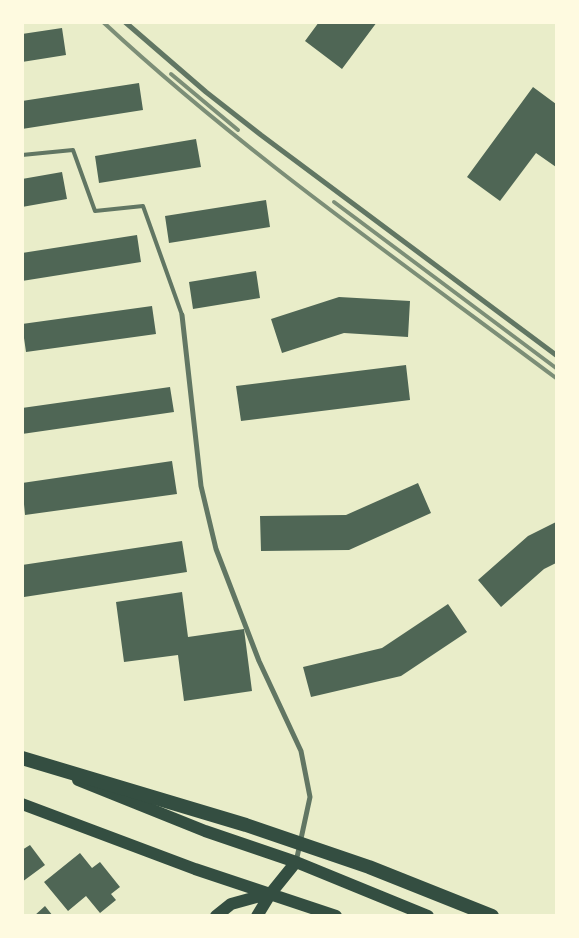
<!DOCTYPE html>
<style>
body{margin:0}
#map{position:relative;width:579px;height:938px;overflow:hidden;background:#e9edc9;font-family:"Public Sans",sans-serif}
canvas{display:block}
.frame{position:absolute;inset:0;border:24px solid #fefae0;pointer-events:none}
</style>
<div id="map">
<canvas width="579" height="938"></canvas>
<div class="frame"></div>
</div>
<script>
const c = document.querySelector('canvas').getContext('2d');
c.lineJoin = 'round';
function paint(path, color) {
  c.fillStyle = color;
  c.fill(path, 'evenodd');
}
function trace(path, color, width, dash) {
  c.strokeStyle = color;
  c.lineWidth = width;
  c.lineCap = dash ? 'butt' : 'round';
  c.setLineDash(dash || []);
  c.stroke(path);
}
paint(new Path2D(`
 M 319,22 L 377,22 L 342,69 L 305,41 Z
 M 62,28 L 66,55 L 22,62 L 22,34 Z
 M 139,83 L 143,110 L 22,129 L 22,101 Z
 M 533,87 L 556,104 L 556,167 L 536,153 L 500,201 L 467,177 Z
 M 196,139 L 201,167 L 99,183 L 95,156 Z
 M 62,172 L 67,199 L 22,207 L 22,179 Z
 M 266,200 L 270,227 L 169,243 L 165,216 Z
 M 137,235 L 141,262 L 22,281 L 22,253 Z
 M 256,271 L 260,298 L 193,309 L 189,282 Z
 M 339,297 L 410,301 L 408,337 L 344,333 L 282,353 L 271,319 Z
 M 152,306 L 156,334 L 26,352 L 22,324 Z
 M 406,365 L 410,400 L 241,421 L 236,386 Z
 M 170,387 L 174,412 L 22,434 L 22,408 Z
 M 172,461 L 177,494 L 25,515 L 22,483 Z
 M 418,483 L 431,513 L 349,550 L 261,551 L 260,516 L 346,515 Z
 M 556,522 L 556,563 L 544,569 L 501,607 L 478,580 L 528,536 Z
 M 182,541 L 187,572 L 24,597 L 22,565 Z
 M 182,592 L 188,637 L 244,629 L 252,691 L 184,701 L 178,655 L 124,662 L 116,602 Z
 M 448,604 L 467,632 L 401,676 L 311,697 L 303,667 L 382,648 Z
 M 30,845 L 45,865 L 22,882 L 22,850 Z
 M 80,853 L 92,868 L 100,862 L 120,887 L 111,894 L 116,900 L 100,913 L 86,896 L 68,911 L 44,882 Z
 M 45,906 L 53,916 L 34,916 Z`), '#4f6655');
trace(new Path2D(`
 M 22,155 L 73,150 L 95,211 L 143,206 L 182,315`), '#617663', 4);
trace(new Path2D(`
 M 125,22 L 206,92 L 261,135 L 556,355
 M 182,315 L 201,486 L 216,549 L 259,661 L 301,751 L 310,797 L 296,862`), '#617663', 5);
trace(new Path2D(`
 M 78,780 L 205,831 L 296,862 L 428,916
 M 22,804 L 195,869 L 336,916
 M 216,916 L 231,904 L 271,893
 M 257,916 L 271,893 L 296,862`), '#344e41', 12);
trace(new Path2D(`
 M 22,758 L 246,825 L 369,867 L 492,916`), '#344e41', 14);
trace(new Path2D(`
 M 103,22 C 244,153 403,263 556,378
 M 171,74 L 238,130
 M 334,202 L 556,368`), '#7c8e77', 4);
</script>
